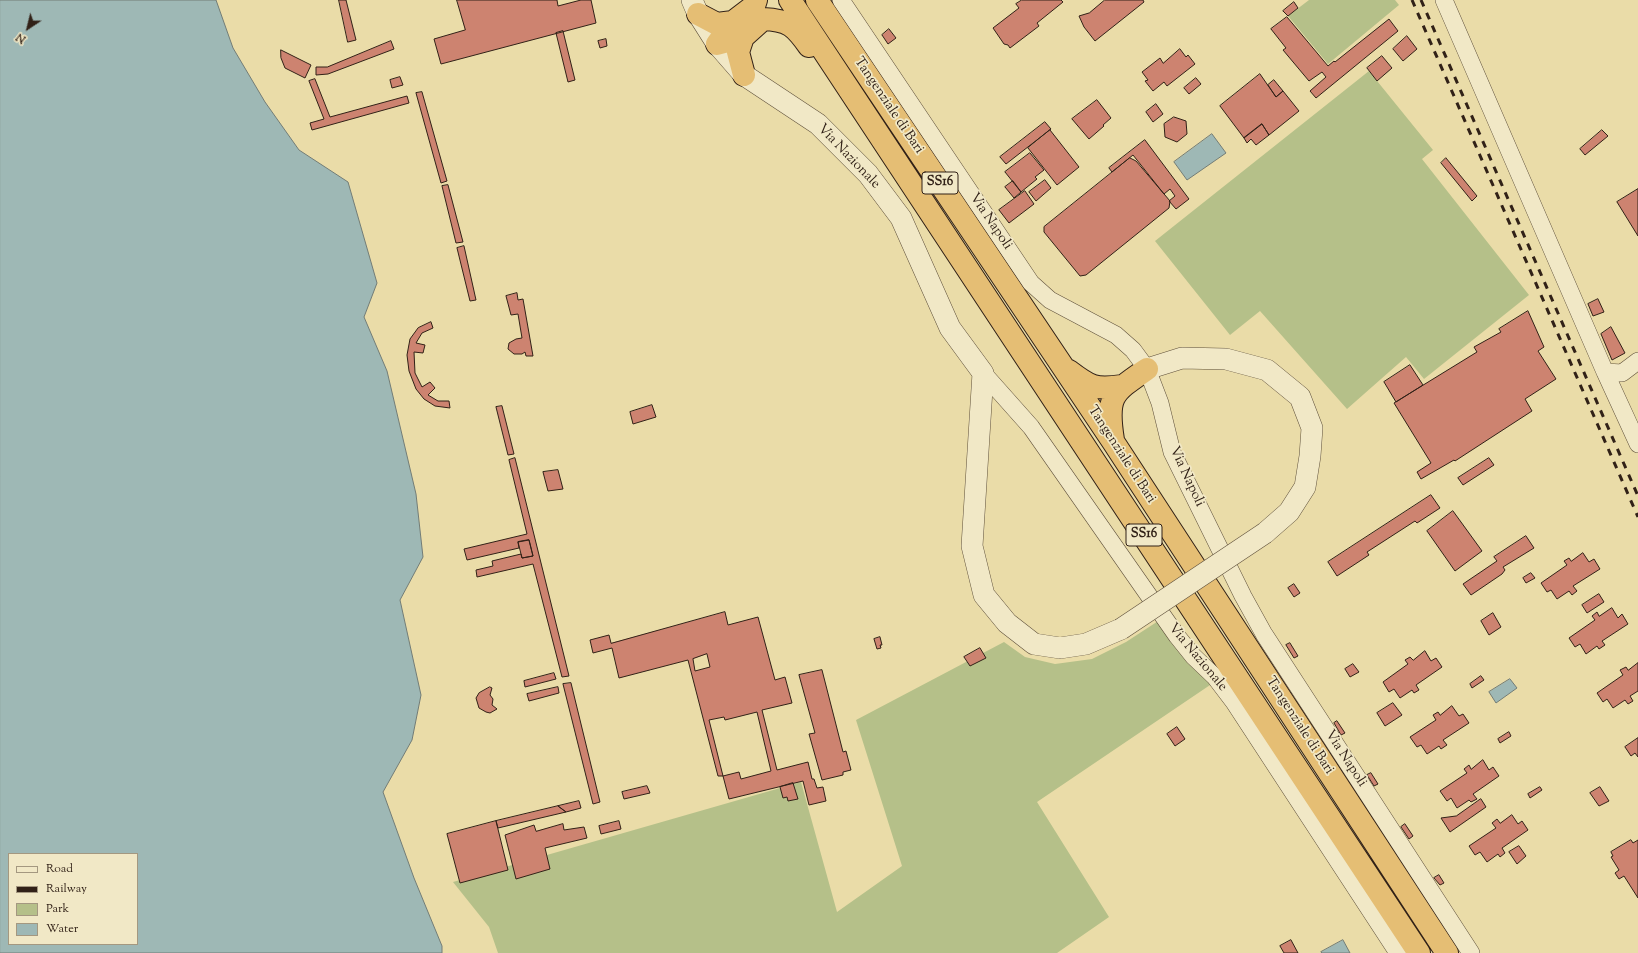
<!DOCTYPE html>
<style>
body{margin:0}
#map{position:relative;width:1638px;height:953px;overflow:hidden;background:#eadca8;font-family:"Sorts Mill Goudy",serif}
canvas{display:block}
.legend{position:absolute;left:8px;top:853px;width:130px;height:92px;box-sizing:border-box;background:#f1e8c6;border:1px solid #a49880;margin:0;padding:5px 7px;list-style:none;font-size:12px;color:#312117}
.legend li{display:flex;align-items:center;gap:8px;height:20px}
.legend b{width:20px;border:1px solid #a49880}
.north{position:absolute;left:8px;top:8px;width:40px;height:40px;-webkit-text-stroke:3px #f1e8c6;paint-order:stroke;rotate:215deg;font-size:11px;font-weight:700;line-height:16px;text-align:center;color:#312117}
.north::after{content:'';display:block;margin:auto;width:14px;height:18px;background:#312117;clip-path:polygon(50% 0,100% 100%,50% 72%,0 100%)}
</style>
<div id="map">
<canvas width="1638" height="953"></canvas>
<ul class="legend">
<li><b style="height:5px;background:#f1e8c6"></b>Road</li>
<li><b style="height:5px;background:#312117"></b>Railway</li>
<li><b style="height:11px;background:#b5c089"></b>Park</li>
<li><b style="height:11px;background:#9eb8b5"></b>Water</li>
</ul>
<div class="north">N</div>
</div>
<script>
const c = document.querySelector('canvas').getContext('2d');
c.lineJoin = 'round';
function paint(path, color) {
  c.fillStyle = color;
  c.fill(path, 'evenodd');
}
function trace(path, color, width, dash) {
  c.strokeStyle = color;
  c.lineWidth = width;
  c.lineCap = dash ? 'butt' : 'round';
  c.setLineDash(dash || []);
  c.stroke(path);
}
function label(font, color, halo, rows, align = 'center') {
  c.font = font + ' "Sorts Mill Goudy",serif';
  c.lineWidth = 3.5;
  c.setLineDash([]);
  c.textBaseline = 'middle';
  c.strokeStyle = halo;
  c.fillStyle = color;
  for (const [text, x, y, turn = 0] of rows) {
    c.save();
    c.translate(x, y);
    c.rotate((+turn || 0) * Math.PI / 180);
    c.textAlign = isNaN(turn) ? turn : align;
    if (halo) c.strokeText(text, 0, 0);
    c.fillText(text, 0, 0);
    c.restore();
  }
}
paint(new Path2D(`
 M 1309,0 L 1395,0 L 1399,5 L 1328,64 L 1288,16 Z
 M 1369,71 L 1433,150 L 1422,159 L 1529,295 L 1424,379 L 1406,357 L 1347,409 L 1260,311 L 1230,335 L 1155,241 Z
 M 1169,614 L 1216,681 L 1037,802 L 1109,917 L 1057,953 L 498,953 L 489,927 L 453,882 L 801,782 L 837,912 L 902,866 L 856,720 L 1004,642 L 1025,657 L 1055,664 L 1092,659 L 1126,642 Z`), '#b5c089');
const water = new Path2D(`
 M 0,0 L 216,0 L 233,48 L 265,102 L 299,150 L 348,182 L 377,283 L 364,317 L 387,371 L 416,494 L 423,557 L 400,600 L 421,695 L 412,740 L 383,792 L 414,878 L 442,946 L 442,953 L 0,953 ZM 9,854 L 137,854 L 137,944 L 9,944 Z
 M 1212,134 L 1226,153 L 1187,180 L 1174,162 Z
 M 1510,679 L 1517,688 L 1496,703 L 1489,692 Z
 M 1343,940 L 1350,953 L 1322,953 L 1321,952 Z`);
paint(water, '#9eb8b5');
trace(water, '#727c76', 1);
const building = new Path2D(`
 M 339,0 L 346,0 L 356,40 L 348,42 Z
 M 457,0 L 557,0 L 558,6 L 581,0 L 591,0 L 596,23 L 441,64 L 434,39 L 465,30 Z
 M 1022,0 L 1061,0 L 1063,2 L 1037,23 L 1039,26 L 1010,48 L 1008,45 L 1004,44 L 993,28 L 1019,8 L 1016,4 Z
 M 1105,0 L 1143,0 L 1144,2 L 1095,41 L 1084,27 L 1079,16 L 1089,13 Z
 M 1294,2 L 1298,8 L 1288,16 L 1283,11 Z
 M 1287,17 L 1328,66 L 1334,61 L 1335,62 L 1389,19 L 1398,31 L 1316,98 L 1310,91 L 1326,77 L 1322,72 L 1309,81 L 1283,50 L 1286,48 L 1271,29 Z
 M 889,29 L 896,38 L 888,44 L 882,35 Z
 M 563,31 L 575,80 L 568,82 L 556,33 Z
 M 1407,36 L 1417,49 L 1403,61 L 1393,49 Z
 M 606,39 L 607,46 L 600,48 L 598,41 Z
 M 391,41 L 394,49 L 328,74 L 316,75 L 316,67 L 327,67 Z
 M 1180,49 L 1186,57 L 1188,55 L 1195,64 L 1167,86 L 1164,82 L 1153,91 L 1145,81 L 1148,80 L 1142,72 L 1160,58 L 1163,63 Z
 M 281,50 L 311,65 L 305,78 L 285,68 L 281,58 Z
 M 1382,56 L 1392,68 L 1377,81 L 1367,68 Z
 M 1260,74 L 1276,97 L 1283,91 L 1299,111 L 1269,135 L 1262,124 L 1244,138 L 1220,106 Z
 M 400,77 L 403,85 L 392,88 L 390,80 Z
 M 1196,78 L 1201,84 L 1189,94 L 1184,88 Z
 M 315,79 L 330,117 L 407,96 L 409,103 L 312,130 L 310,123 L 324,119 L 309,81 Z
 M 1274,80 L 1283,91 L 1276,97 L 1268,85 Z
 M 422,92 L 447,181 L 441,183 L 416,93 Z
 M 1097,100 L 1111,118 L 1103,125 L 1104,126 L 1089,139 L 1072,119 Z
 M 1156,104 L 1163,114 L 1153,122 L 1146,112 Z
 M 1174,117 L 1186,121 L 1187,134 L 1177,142 L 1165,137 L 1164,124 Z
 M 1045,122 L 1051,129 L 1006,164 L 1000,157 Z
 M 1262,124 L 1269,135 L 1256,145 L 1251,139 L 1247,143 L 1244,138 Z
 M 1050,130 L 1079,167 L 1057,185 L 1028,148 Z
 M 1602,130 L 1608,136 L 1585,155 L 1580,149 Z
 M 1145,140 L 1189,199 L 1176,209 L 1169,201 L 1175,196 L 1170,189 L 1164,194 L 1133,155 L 1112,172 L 1109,168 Z
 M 1030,153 L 1044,170 L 1035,177 L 1037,179 L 1021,192 L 1005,172 Z
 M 1130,158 L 1136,161 L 1170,201 L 1169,208 L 1086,275 L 1080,276 L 1044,232 L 1044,227 Z
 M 1446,158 L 1477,196 L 1472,201 L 1441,163 Z
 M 1045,180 L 1051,188 L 1036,201 L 1029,192 Z
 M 1013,181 L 1021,192 L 1014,198 L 1005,187 Z
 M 448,185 L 463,242 L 456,243 L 442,186 Z
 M 1638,189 L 1638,236 L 1617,202 Z
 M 1025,191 L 1034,204 L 1009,223 L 999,210 Z
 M 464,246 L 476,300 L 470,301 L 457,248 Z
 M 517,293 L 518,300 L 523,299 L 533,356 L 526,356 L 525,352 L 522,354 L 514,354 L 508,349 L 509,343 L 516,339 L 522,338 L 518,314 L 511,315 L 506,296 Z
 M 1598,299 L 1604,312 L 1593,316 L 1588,304 Z
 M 1528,311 L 1544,347 L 1538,351 L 1556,379 L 1525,399 L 1532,411 L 1455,461 L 1454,460 L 1421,479 L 1417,472 L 1431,463 L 1394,403 L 1477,352 L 1474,347 L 1501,332 L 1499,329 Z
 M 431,322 L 433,328 L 422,333 L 416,343 L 425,345 L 423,353 L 414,352 L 415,373 L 422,387 L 430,382 L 435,388 L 428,395 L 438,401 L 449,401 L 450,408 L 435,406 L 424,399 L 416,389 L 409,371 L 407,355 L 410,339 L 418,328 Z
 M 1611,327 L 1625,353 L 1612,360 L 1601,334 Z
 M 1410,365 L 1423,385 L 1396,402 L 1384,382 Z
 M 652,405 L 656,417 L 633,424 L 630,412 Z
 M 502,406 L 514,454 L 508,455 L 496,407 Z
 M 515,458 L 569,676 L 562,677 L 533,564 L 477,577 L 476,570 L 493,566 L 492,561 L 521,554 L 522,558 L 533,556 L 529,540 L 518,542 L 519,548 L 467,560 L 464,549 L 527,534 L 509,460 Z
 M 1489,458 L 1494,465 L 1463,485 L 1458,478 Z
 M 558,470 L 563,489 L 548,491 L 543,472 Z
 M 1431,495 L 1440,508 L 1417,523 L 1415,521 L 1367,552 L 1369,555 L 1337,576 L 1328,562 Z
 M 1453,511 L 1482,551 L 1455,571 L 1427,531 Z
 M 1526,536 L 1534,548 L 1503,567 L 1505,570 L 1502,574 L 1471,595 L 1463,584 L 1497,561 L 1494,557 Z
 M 529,540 L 533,556 L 522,558 L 518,542 Z
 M 1583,553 L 1589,562 L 1594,559 L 1600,569 L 1573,586 L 1577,591 L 1572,595 L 1569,591 L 1557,599 L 1551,590 L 1547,592 L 1541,583 L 1567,565 L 1564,561 L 1569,558 L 1571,561 Z
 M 1531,573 L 1535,578 L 1526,583 L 1523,578 Z
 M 1294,584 L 1300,593 L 1294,597 L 1288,588 Z
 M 1599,594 L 1604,602 L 1587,613 L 1582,605 Z
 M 1612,608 L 1618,618 L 1622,614 L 1628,624 L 1602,641 L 1605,645 L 1599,649 L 1597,646 L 1586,654 L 1580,644 L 1575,647 L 1569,638 L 1595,620 L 1592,616 L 1597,612 L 1599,616 Z
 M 725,612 L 728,625 L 758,617 L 775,680 L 785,677 L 792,703 L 762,710 L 777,770 L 808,762 L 812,779 L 814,779 L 817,788 L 823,787 L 826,801 L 809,805 L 803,781 L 729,799 L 723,776 L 739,772 L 741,779 L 771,771 L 757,712 L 725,720 L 724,717 L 709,720 L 723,776 L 718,776 L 688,660 L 619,678 L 612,648 L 593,653 L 590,640 L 609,635 L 611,643 ZM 707,654 L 710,667 L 695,671 L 693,659 Z
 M 1493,613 L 1501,627 L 1489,635 L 1481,621 Z
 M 880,637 L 882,645 L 880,645 L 881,648 L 877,649 L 874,639 Z
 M 1290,643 L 1298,656 L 1294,658 L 1286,645 Z
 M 980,648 L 986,658 L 970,666 L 964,657 Z
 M 1425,651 L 1431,661 L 1436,658 L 1442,667 L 1416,685 L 1419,690 L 1414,693 L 1412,690 L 1400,698 L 1394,689 L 1389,692 L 1383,682 L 1408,664 L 1405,660 L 1410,657 L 1413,660 Z
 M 1638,663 L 1638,691 L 1630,696 L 1633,701 L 1628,704 L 1625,700 L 1613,708 L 1607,699 L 1603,702 L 1597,693 L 1623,675 L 1620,670 L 1626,667 L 1628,670 Z
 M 1353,664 L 1359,672 L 1350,677 L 1345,669 Z
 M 822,670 L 843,752 L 846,751 L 851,770 L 843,772 L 843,775 L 822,780 L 809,734 L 815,733 L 799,675 Z
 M 554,673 L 556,679 L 525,687 L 524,681 Z
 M 1481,676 L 1484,680 L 1472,688 L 1470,684 Z
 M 571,683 L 600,802 L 593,804 L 563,684 Z
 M 490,687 L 492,688 L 490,695 L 493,699 L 492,705 L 497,709 L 490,713 L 486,712 L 479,708 L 476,698 L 479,693 Z
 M 558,687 L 559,693 L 529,701 L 527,694 Z
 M 1393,703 L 1402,715 L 1385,726 L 1377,713 Z
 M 1452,706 L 1459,716 L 1463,714 L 1469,723 L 1443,740 L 1447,745 L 1441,749 L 1439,746 L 1427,754 L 1421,745 L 1417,747 L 1410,737 L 1436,720 L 1433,715 L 1438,712 L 1440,715 Z
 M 1337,721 L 1345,733 L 1341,735 L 1334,723 Z
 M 1177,727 L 1185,739 L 1175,746 L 1167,734 Z
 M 1509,732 L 1511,736 L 1500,743 L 1498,739 Z
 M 1638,738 L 1638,757 L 1635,753 L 1631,756 L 1625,747 Z
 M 1483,760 L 1489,770 L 1493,767 L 1499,776 L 1473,794 L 1477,799 L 1471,802 L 1469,800 L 1457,808 L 1451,798 L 1447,801 L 1440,791 L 1467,773 L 1464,769 L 1469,765 L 1471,769 Z
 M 1371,773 L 1378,784 L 1374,786 L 1367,775 Z
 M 793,783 L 798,799 L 788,801 L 787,797 L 783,798 L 780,787 Z
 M 647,786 L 650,793 L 624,799 L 622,792 Z
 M 1540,787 L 1542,790 L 1530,798 L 1528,794 Z
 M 1600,787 L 1609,801 L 1599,806 L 1590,793 Z
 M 1481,799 L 1486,807 L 1450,832 L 1441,818 L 1456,816 Z
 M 579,801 L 581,808 L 566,812 L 558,806 Z
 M 558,806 L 566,812 L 498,828 L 496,821 Z
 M 1512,815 L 1518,824 L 1522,821 L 1528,830 L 1502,848 L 1505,853 L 1500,857 L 1498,854 L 1487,862 L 1480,852 L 1475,855 L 1469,846 L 1496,828 L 1492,823 L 1497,819 L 1500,823 Z
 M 496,821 L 508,870 L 460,883 L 447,834 Z
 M 619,821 L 621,829 L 601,834 L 599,826 Z
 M 563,824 L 564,830 L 584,827 L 587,838 L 545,848 L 550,869 L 516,879 L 505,835 L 534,825 L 536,831 Z
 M 1405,824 L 1413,836 L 1409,839 L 1401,827 Z
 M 1631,840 L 1633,843 L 1638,840 L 1638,898 L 1624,876 L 1619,879 L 1615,873 L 1619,870 L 1611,857 L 1613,856 L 1611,852 Z
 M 1519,846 L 1526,856 L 1517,864 L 1509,852 Z
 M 1439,875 L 1444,883 L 1440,885 L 1434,878 Z
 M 1291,940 L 1298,953 L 1284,953 L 1280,946 Z`);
paint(building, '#cd8370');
trace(building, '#312117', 1);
const minor = new Path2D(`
 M 841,0 L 1031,283 L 1050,300 L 1116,335 L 1133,350 L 1147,369 L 1160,403 L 1172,452 L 1243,596 L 1264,634 L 1471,953
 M 1444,0 L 1605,372 L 1622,373 L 1638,361
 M 1605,372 L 1638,444
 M 983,373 L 1031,427 L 1177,636 L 1193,656 L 1215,677 L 1234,702 L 1398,953`);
const tertiary = new Path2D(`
 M 692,0 L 698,14 L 717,44 L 744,75 L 818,124 L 868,174 L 901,218 L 950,328 L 983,373 L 972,546 L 984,595 L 1007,623 L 1034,644 L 1060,648 L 1086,644 L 1121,629
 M 1147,369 L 1182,358 L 1226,359 L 1267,370 L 1300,397 L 1312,428 L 1310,456 L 1305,487 L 1289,512 L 1265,533`);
const trunk = new Path2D(`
 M 790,0 L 1419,953
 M 817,0 L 1114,443 L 1447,953
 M 698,14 L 717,24 L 733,22
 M 743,37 L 738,52 L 744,75
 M 717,44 L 743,37 L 763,19 C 789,20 795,26 809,46
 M 717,44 L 733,22 L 754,6 L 756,0
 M 1069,371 C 1090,387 1095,390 1122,386
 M 1113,440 C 1106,396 1112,393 1147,369`);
trace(minor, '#5f503b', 18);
trace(tertiary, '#5f503b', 22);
trace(trunk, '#312117', 24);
trace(minor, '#f1e8c6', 17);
trace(tertiary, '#f1e8c6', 21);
trace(trunk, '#e5be74', 22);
trace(new Path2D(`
 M 1412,0 L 1638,517
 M 1421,0 L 1638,496`), '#312117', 3, [7, 7]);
const tertiaryBridge = new Path2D(`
 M 1121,629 L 1265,533`);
trace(tertiaryBridge, '#5f503b', 22, []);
trace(tertiaryBridge, '#f1e8c6', 21);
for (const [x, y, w] of [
 [940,183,36],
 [1144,535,36]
]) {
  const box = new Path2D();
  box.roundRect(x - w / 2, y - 11, w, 22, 3);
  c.fillStyle = '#f1e8c6';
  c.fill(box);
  trace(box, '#312117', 1);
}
label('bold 13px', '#312117', null, [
 ["SS16",940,183],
 ["SS16",1144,535]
]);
label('14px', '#312117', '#f1e8c6', [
 ["Tangenziale di Bari",888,106,56],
 ["Via Nazionale",848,157,46],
 ["Via Napoli",990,222,56],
 ["Tangenziale di Bari",1121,455,57],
 ["Via Napoli",1186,477,65],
 ["Via Nazionale",1197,658,50],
 ["Tangenziale di Bari",1299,726,57],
 ["Via Napoli",1345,759,57]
]);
</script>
